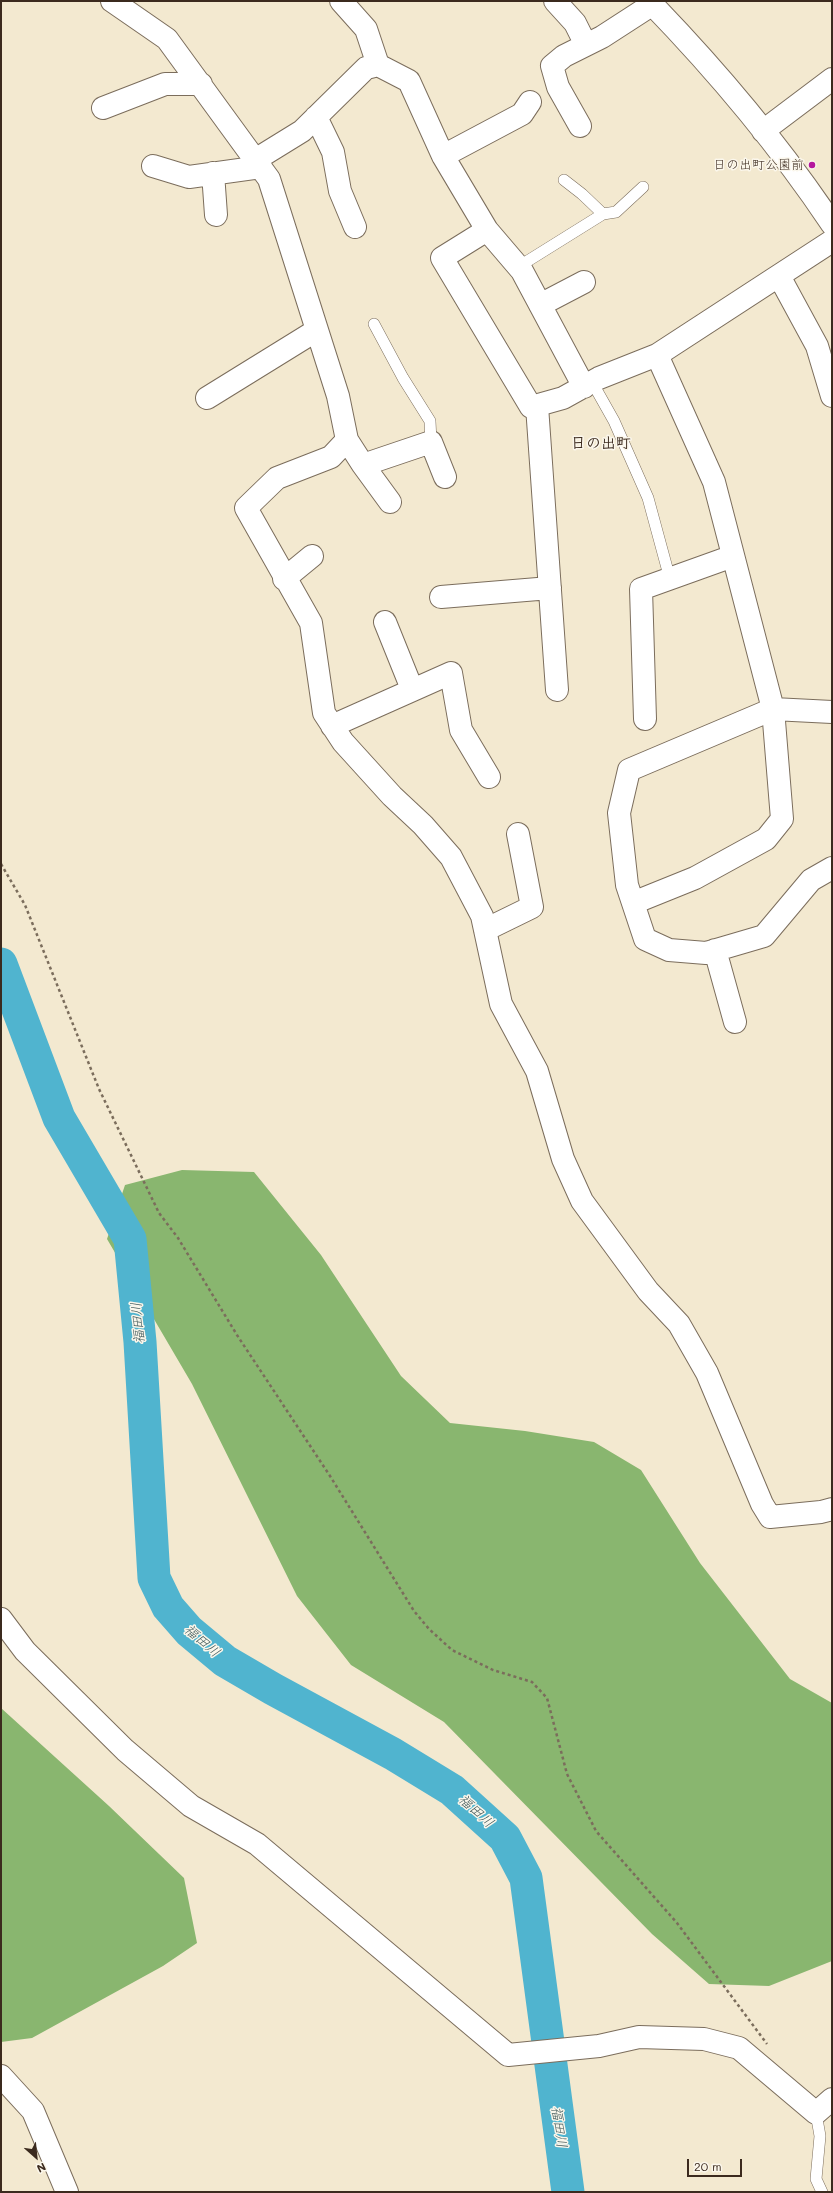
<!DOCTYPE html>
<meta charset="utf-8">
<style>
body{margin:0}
#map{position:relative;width:833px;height:2193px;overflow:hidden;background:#f3e9d0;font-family:Mali,sans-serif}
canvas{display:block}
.frame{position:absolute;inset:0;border:2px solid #3b2a1e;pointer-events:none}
.north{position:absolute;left:16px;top:2137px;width:40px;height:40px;-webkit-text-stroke:3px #fbf7ec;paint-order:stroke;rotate:153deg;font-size:11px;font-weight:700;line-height:16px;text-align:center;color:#3b2a1e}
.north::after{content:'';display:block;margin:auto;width:14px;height:18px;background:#3b2a1e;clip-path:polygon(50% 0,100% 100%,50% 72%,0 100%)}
.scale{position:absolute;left:687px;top:2159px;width:55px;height:18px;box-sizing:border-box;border:2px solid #3b2a1e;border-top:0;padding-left:5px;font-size:12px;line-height:14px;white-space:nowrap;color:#3b2a1e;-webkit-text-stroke:3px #fbf7ec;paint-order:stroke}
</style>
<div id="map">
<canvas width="833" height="2193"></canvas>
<div class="frame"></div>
<div class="north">N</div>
<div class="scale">20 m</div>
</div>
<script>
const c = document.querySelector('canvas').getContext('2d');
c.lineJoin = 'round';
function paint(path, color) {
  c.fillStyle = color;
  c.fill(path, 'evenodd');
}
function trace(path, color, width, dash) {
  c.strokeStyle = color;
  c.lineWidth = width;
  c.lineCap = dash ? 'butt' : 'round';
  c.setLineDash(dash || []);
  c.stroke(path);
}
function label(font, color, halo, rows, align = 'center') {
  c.font = font + ' Mali,"Klee One",sans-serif';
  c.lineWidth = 3;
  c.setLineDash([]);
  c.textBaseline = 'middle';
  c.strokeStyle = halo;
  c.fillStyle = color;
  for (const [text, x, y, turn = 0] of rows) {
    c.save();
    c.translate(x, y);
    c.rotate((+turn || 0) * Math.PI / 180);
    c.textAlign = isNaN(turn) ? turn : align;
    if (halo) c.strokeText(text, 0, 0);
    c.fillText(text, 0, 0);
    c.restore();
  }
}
paint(new Path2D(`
 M 182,1170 L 254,1172 L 321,1255 L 401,1376 L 450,1423 L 525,1431 L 594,1442 L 641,1470 L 700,1563 L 790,1679 L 832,1703 L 832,1961 L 769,1986 L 709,1984 L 652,1934 L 444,1722 L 351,1665 L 297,1596 L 192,1384 L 107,1239 L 125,1185 Z
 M 1,1708 L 109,1806 L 184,1878 L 197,1943 L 163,1966 L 32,2038 L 1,2042 Z`), '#89b66f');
trace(new Path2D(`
 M 1,964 L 59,1118 L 130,1239 L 140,1342 L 154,1578 L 168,1607 L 189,1631 L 225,1661 L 273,1689 L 393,1754 L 452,1790 L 505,1838 L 526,1878 L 568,2192`), '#50b4cf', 33);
const service = new Path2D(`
 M 564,180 L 582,194 L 603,214
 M 518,267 L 603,214 L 616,212 L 643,187
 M 374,324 L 403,378 L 430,421 L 431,442
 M 592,382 L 614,421 L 648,498 L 670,579
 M 816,2113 L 820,2136 L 816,2179 L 822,2192`);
const minor = new Path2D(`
 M 112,1 L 167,39 L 269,179 L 338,396 L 347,440 L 331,457 L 277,478 L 246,508 L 311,623 L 324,713 L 343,742 L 392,796 L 423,825 L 451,857 L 482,916 L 501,1004 L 537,1071 L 563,1159 L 582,1201 L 648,1291 L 679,1324 L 707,1373 L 762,1504 L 770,1517 L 821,1512 L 832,1509
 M 341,1 L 366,29 L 378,65
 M 555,1 L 575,23 L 586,45
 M 649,1 C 716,70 779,145 832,224
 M 103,108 L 165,84 L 201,84
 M 316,117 L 333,152 L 340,191 L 355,227
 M 580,126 L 558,87 L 552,66 L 564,56 L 602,37 L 653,4
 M 763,131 L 832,79
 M 443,156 L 522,114 L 530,102
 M 255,160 L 302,131 L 366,68 L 378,65 L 409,81 L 443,156 L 487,230 L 522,271 L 584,387
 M 153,166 L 189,177 L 261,167
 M 213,173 L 216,215
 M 487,230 L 442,258 L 531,407 L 563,398 L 599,378 L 657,355 L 832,241
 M 779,276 L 817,346 L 832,396
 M 540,305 L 584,282
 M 657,355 L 714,482 L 773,709 L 832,712
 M 207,398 L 317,330
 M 537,406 L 557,690
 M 347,440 L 363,465 L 431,442 L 445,477
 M 363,465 L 390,502
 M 284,579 L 312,556
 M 441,597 L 550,588
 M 385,622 L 412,689
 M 645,719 L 641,589 L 733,556
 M 332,726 L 451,673 L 461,730 L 489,777
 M 633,903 L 695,878 L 766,839 L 782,819 L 773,709 L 629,770 L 619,813 L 627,885 L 645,939 L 669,950 L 706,953 L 764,936 L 811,880 L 832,868
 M 485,930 L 532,907 L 518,834
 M 715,950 L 735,1022
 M 1,1619 L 25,1651 L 125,1750 L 191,1806 L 257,1844 L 508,2055 L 599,2046 L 639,2037 L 704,2039 L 739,2048 L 816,2113 L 832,2099
 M 1,2076 L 33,2111 L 67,2192`);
trace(service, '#7b6d5c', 12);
trace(minor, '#7b6d5c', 24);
trace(new Path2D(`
 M 1,864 L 25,905 L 99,1089 L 159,1213 L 178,1238 L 237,1335 L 330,1476 L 414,1611 L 429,1629 L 452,1650 L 493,1670 L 532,1682 L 547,1698 L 567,1774 L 596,1831 L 677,1923 L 767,2044`), '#7b6d5c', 2.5, [3, 3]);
trace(service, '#fff', 11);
trace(minor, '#fff', 22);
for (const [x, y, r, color] of [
 [812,165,4,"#b5179e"]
]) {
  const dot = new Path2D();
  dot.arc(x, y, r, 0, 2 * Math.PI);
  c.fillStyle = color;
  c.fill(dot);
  trace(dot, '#fbf7ec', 1.5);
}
label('13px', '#3b2a1e', '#fbf7ec', [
 ["日の出町公園前",804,165]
], 'right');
label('italic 14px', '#425a5c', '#fbf7ec', [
 ["福田川",138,1323,-95],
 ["福田川",202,1641,41],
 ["福田川",476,1811,42],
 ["福田川",559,2127,82]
]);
label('bold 15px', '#3b2a1e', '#fbf7ec', [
 ["日の出町",601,443]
]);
</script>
